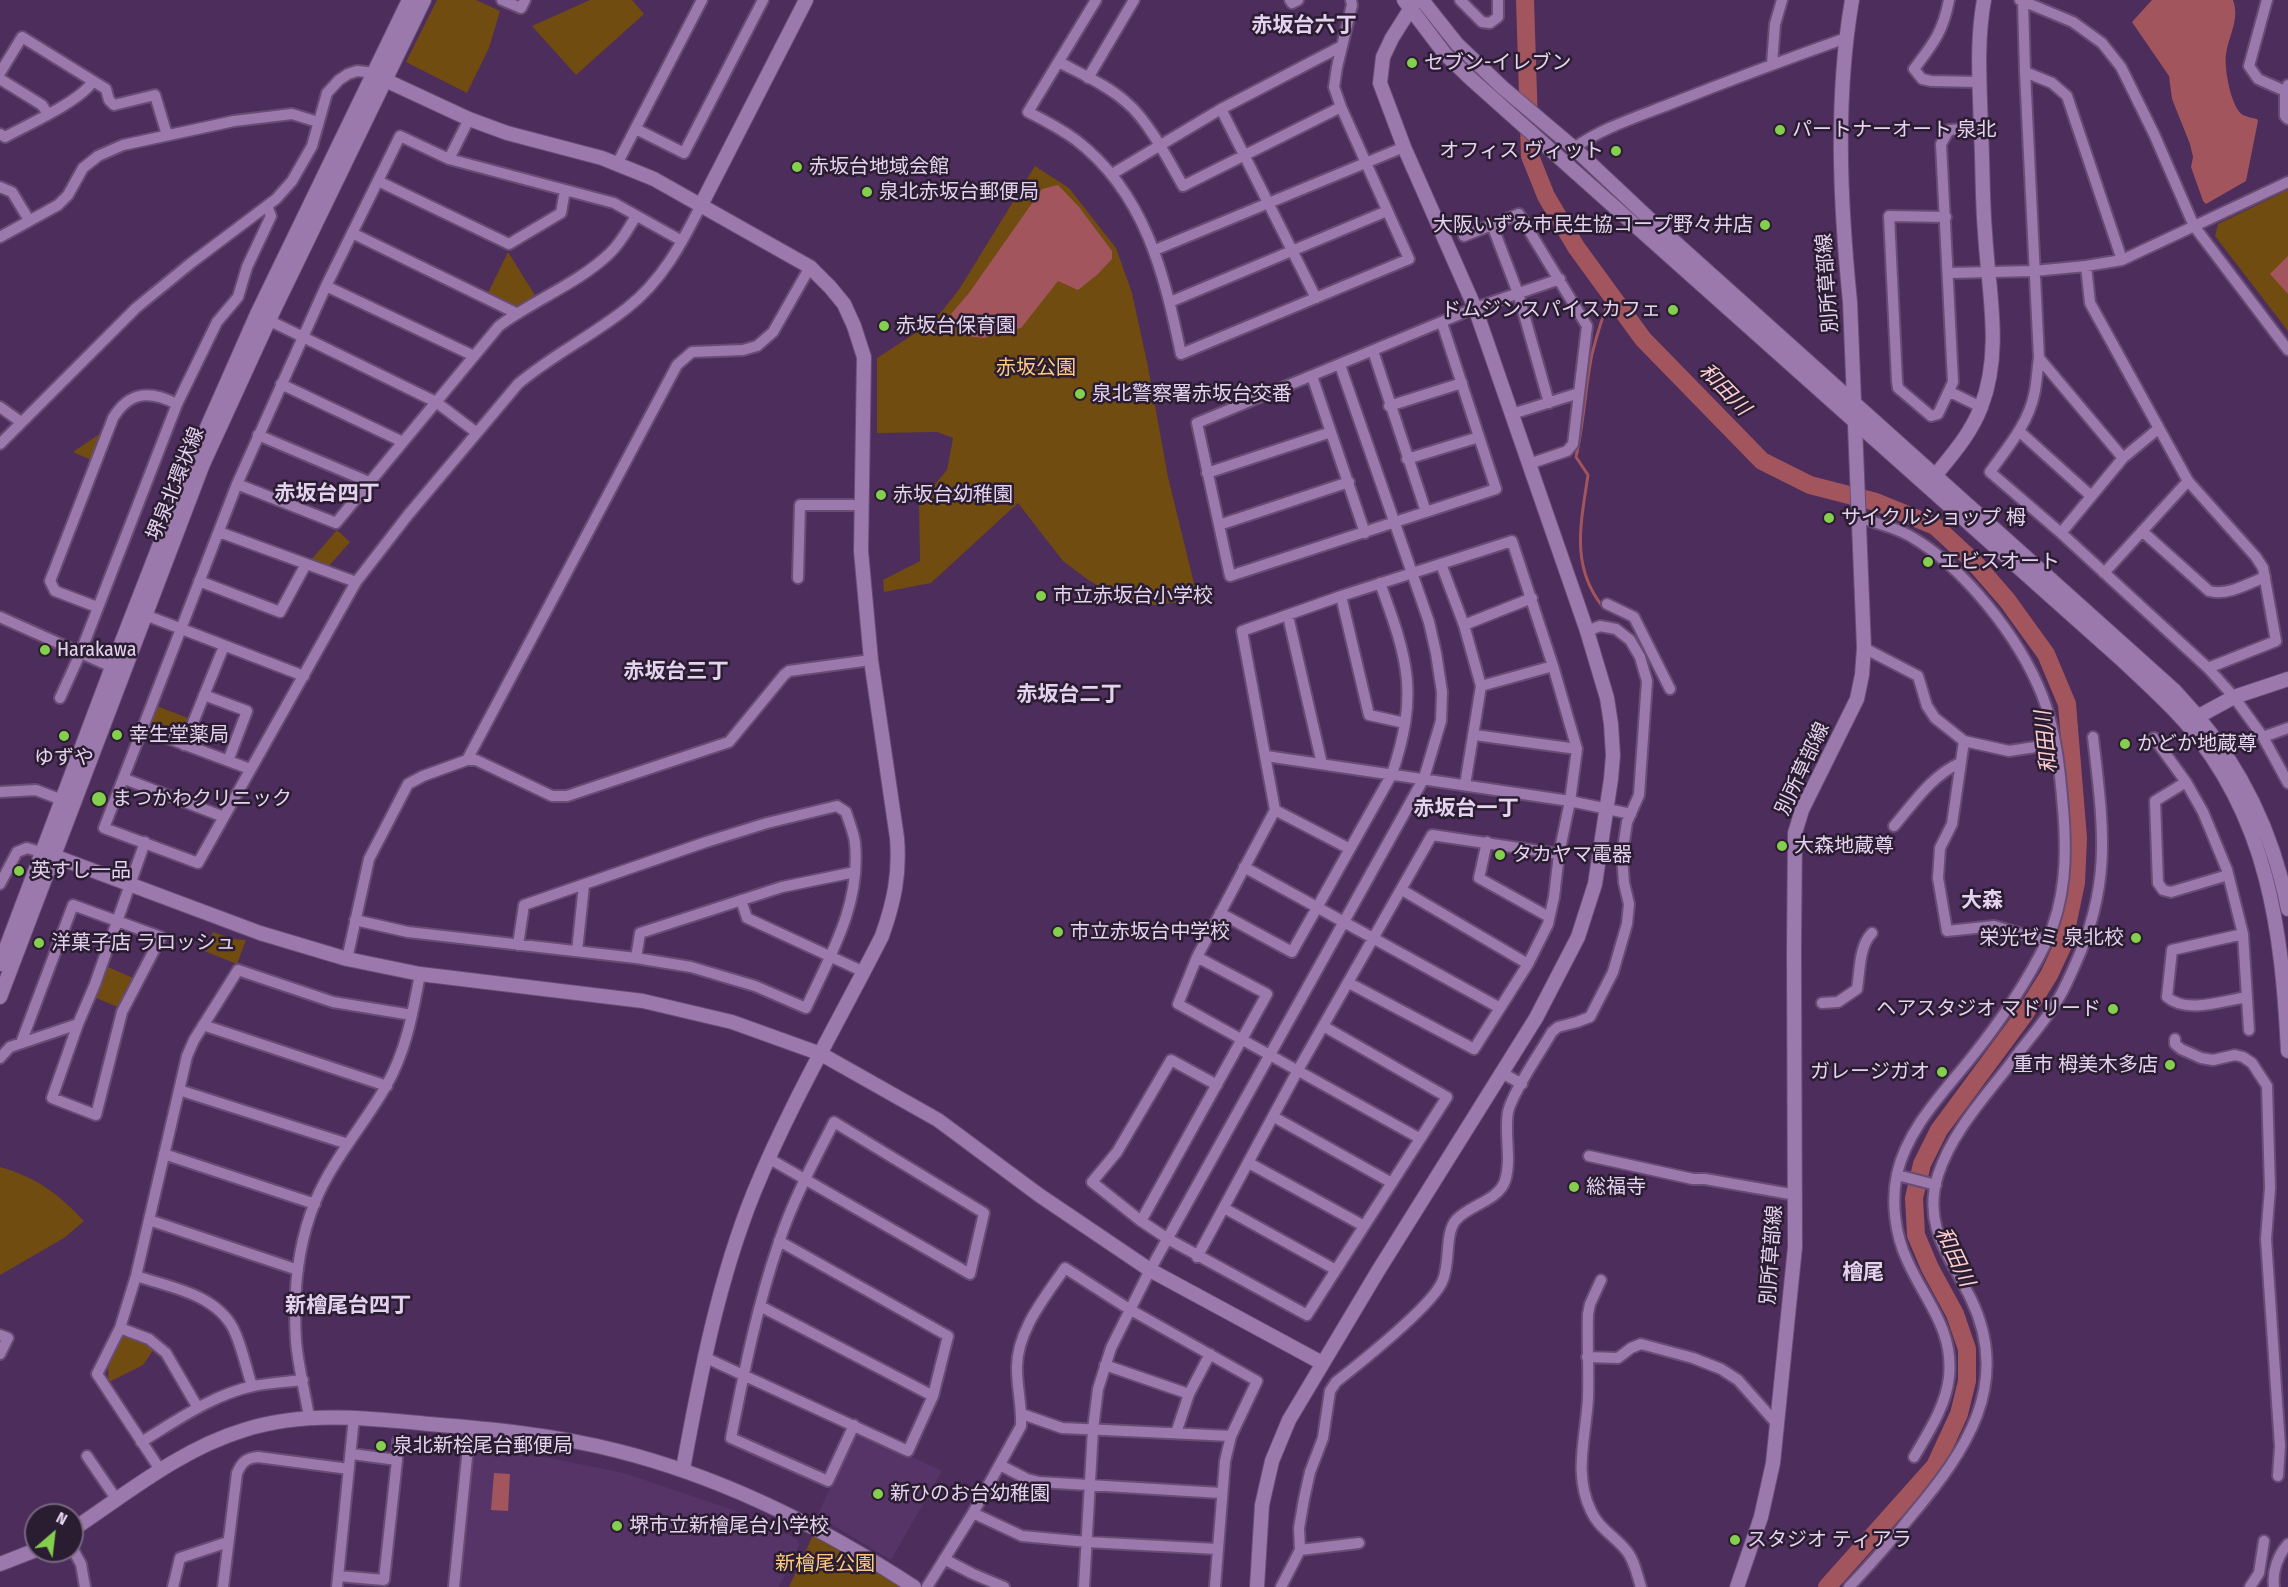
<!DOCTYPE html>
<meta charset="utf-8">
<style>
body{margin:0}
#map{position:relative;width:2288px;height:1587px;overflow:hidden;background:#4c2d5b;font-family:"Fira Sans Condensed",sans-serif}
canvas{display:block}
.north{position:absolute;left:24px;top:1503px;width:60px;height:60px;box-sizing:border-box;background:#2b1d31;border:2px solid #75657d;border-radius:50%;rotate:28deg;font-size:16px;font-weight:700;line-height:24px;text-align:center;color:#e5d2ee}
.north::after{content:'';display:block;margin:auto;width:21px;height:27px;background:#84cf4d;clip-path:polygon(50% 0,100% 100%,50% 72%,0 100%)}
</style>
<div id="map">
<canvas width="2288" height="1587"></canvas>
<div class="north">N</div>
</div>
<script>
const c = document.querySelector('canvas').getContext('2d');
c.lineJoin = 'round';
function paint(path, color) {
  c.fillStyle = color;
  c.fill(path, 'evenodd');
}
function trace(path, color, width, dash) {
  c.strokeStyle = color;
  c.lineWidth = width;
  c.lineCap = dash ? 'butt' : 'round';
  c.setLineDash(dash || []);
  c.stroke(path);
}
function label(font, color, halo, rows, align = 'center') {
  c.font = font + ' "Fira Sans Condensed","Noto Sans JP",sans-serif';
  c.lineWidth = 5;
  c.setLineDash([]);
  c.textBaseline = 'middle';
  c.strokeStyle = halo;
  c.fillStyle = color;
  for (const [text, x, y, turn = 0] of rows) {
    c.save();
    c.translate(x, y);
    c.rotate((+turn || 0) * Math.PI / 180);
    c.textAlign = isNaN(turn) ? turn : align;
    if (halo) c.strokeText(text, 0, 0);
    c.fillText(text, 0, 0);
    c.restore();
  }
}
paint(new Path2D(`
 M 859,1432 L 942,1471 L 891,1560 L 817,1516 L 855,1435 Z
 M 473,1448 L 550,1458 L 624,1473 L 742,1513 L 797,1539 L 799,1545 L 779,1587 L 459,1587 Z`), '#573468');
paint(new Path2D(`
 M 437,0 L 476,0 L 500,11 L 489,48 L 467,93 L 406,62 Z
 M 590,0 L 632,0 L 644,14 L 576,75 L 532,26 Z
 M 1035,166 L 1069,188 L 1116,248 L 1132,293 L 1148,367 L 1168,477 L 1198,600 L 1155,605 L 1110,593 L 1087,579 L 1063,561 L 1018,503 L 931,583 L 884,592 L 883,580 L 920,561 L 919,503 L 947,470 L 953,438 L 937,432 L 877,433 L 877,358 L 928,325 L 943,310 L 960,288 Z
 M 2288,190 L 2288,331 L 2215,236 L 2218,224 Z
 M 508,252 L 536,297 L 519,307 L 488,293 Z
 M 98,435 L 101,436 L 91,460 L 73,452 Z
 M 337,530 L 350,542 L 328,567 L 311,560 Z
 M 157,706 L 190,719 L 184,733 L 178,736 L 154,727 L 151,719 Z
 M 213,932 L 232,939 L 246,940 L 237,964 L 204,951 Z
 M 108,967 L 133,978 L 118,1007 L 96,998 Z
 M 0,1167 C 38,1178 57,1193 84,1221 L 64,1238 L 0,1275 Z
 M 123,1336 L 128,1336 L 154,1349 L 143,1365 L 109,1382 C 106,1366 111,1348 123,1336 Z
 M 814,1533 L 859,1558 L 902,1587 L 789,1587 Z`), '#704c10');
paint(new Path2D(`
 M 2152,0 L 2233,0 C 2240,19 2229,35 2226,54 C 2224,68 2231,108 2243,115 C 2247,117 2253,118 2257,119 L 2258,121 L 2246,181 L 2206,204 L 2203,201 L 2191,167 L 2193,157 L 2190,144 L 2172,99 L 2169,76 L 2132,22 Z
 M 1058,185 L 1079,207 L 1112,251 L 1112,259 L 1098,274 L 1078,290 L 1058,281 L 1021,328 L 984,338 L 965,336 L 951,314 L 969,293 L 1042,189 Z
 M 2288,256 L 2288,294 L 2270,274 Z
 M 494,1473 L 510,1474 L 508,1511 L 491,1510 Z`), '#a2555d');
trace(new Path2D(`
 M 1603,607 C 1570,566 1581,523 1588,475 L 1576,457 C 1584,423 1585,388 1592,354 C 1597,334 1603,315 1611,296`), '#a2555d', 3);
trace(new Path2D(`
 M 1525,0 L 1530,156 L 1546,196 L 1576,247 L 1643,339 L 1762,461 L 1810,485 L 1876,502 L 1935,526 L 1973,561 L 2007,600 L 2046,654 L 2067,704 L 2078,838 L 2076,883 L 2063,945 L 2049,975 L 2024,1015 L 1939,1130 L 1922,1164 L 1914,1198 L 1916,1235 L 1930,1268 L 1955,1314 L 1967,1349 L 1967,1381 L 1959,1414 L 1935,1466 L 1827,1587`), '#a2555d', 18);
const street = new Path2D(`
 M 502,0 L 521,8 L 525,0
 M 1096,0 L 1028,112 C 1044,120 1061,129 1076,140 C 1145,193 1164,273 1181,354 L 1409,259 L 1341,107 L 1334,87 L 1337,67 L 1352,5 L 1351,0
 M 1290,0 L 1292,3 L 1298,0
 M 1460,0 L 1482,22 L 1490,23 L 1498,17 L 1498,0
 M 1949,0 C 1943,32 1933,44 1914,69 L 1922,79 L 1931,81 L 1979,82
 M 2020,0 L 2073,22 L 2102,43 L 2121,67 L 2154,134 L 2194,226 L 2288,350
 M 2267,0 L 2249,66 L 2258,79 L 2285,91
 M 2023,1 L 2025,72 L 2039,358 C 2037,370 2037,383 2034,395 C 2028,424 2007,448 1990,472 L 2061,533 L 2208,668 L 2234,697 L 2263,737 L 2288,783
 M 1059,62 C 1081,74 1107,85 1126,102 C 1148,120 1169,161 1183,186 L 1341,107
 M 1772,64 L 1775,24 L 1782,0
 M 2025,72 L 2052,83 L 2067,96 L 2122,260
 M 0,73 L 22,37 L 106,89 L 109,100 L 114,105 L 155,95 L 167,135
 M 1088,78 L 1134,0
 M 0,79 L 42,105 L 48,114
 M 2288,85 L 2285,91 L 2285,116 L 2288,119
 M 1221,109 L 1316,298
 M 636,129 L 684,153 L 763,0
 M 0,134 L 5,137 C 27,125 81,101 93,81
 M 1574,148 C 1602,128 1637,117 1670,104 C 1728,81 1787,59 1846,38
 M 449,159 L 469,119
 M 617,164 L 702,0
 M 1112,174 L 1221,109 L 1342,46
 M 378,181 L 509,244 L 561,213 L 565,190
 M 0,187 L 12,192 L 29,220
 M 1946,217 L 1889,216 L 1897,381 L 1898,388 L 1931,416 L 1938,414 L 1953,382 L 1941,144 L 1949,130 L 1981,128
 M 1492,225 L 1518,293 L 1549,403
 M 352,233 L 516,313
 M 1464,236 L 1519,214 L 1587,326 L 1573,444 L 1567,451 L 1529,464
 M 0,237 L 58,205 L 68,195 L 83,168 L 98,156 L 123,145 L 234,121 L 292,114 L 318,122
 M 682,241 L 614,203 L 449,159 L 400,136 L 326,286 L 237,484 L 104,828 L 198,863 L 356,582 L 408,515 L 518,384 C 552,355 592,336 627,308 C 662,281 682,243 701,205
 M 1155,250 L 1404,147
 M 2086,266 L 2090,303 L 2188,481 L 2256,557 L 2263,568 L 2276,641 L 2208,668
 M 1949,273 L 2034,271 L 2086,266 L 2122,260 L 2288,182
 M 326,286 L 474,356
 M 1170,302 L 1387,211
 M 262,317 L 436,402 L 477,433
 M 1442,323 L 1496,489 L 1230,576 L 1197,423 L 1475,308 L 1560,279
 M 1373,351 L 1426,512
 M 2039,358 L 2123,458
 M 1312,376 L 1365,533
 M 281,384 L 403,442
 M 1950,392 L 1981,407
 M 1389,406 L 1462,383
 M 0,407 L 21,422
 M 1512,414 L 1579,393
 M 2019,431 L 2091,496
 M 258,435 L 369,482
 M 0,444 L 136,308 L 191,263 L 276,199 L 292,181 L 312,146 L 327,93 L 339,80 L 348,74 L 357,71 L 367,72 L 380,78
 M 1407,459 L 1479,437
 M 1207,473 L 1331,432
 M 237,484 L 336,523 L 499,326 C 534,300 577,284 609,254 C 621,243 628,229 636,216
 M 1858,517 C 1875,523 1895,527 1910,536 C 1964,567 2019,637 2042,695 C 2056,730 2060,771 2063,808 C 2067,855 2066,900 2046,943 C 2026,984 1999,1023 1971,1058 C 1943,1093 1907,1129 1897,1174 C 1891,1202 1895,1234 1907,1260 C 1925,1301 1954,1329 1949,1377 C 1946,1406 1928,1433 1914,1457
 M 1219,525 L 1349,482
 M 2142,531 L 2209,591 C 2228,596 2247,584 2265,577
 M 219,532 L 356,582
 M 2061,533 L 2123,458 L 2158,429
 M 1441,564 L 1464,625 L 1481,686 L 1465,785
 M 2104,573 L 2188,481
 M 798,578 L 800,505 L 862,505
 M 199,581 L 280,612 L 306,564
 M 1341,596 L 1369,715 L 1405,723
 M 1607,604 L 1634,617 L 1670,689
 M 97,607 L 55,591 L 50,581 L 113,418 C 130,390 151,391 177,404
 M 140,613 L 304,676
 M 1288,616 L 1322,764
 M 0,617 L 112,667
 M 1464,625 L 1532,598
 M 1864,648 L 1918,676 L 1927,706 L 1935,718 L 1964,741
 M 1481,686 L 1553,666
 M 204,695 L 247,711 L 228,761
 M 60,698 L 80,654 L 177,404 L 217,322 L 238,297 L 247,267 L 271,216 L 267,206
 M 143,729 L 250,769
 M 1475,735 L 1577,749
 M 2263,737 L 2288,728
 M 2154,738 L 2186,782 L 2203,812 L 2227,870 L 2243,934 L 2249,1030
 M 184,745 L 224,646
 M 1266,756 L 1570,801 L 1631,814
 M 467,760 L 677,365 L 692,352 L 743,350 L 757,346 L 773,332 L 810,267
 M 125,779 L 224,817
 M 2186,782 L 2155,801 L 2158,883 L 2163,890 L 2171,892 L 2228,875
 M 0,792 L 36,790 L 62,800
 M 1275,810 L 1350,849
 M 1894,826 C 1913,804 1932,775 1960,763
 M 1487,842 L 1479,878 L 1549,917
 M 1244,867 L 1500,1008
 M 0,884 L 17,852 L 27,848 L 48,854
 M 1402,890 L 1528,964
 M 741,900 L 747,918 L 864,972
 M 1220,913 L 1292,952 L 1392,774 C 1419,693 1408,660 1380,583
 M 355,920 L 408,932 L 636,958 L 691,967 L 755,986 L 806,1008 C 831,954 861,904 855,843 C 854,833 849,822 846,812 L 837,806 L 767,823 L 706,842 L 524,905 L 518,945
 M 2243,934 L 2172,950 L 2167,997 C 2187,1014 2222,1001 2247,997
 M 2047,941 L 1994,926 L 1947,931 L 1938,878 L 1940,848 L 1952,824 L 1964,741 L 2009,751 L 2055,744
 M 577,951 L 584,885
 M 636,958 L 640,933 L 782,887 L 855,872
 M 347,959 L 369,859 L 408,784 L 423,776 L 467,760 L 476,760 L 552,796 L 567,796 L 729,742 L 784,675 L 789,671 L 871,660
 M 1349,983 L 1474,1049 L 1528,964 L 1548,924 L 1554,897 L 1559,854 L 1570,801 L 1577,749 L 1553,666 L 1512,541 L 1341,596 L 1242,631 L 1275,810 L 1197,957 L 1178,1004 L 1419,1138
 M 1822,1003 L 1838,1002 L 1857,989 C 1860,971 1859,946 1872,933
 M 203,1025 L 387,1086
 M 2175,1039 L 2175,1044 L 2181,1049 L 2201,1058 L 2213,1060 L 2235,1055 L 2243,1057 L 2252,1063 L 2267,1086 L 2270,1188 L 2266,1239 L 2280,1446 L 2278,1476
 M 21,1043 L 73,905 L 161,937 L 122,1012 L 96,1115 L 52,1098 L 78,1024
 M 0,1058 L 10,1047 L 78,1024 L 95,984 L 145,842
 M 1502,1073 L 1522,1084
 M 1217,1085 L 1171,1060 L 1117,1152 L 1092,1182 L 1141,1221 L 1168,1239 L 1307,1315 L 1447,1097 L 1325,1027
 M 179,1090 L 348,1144
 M 1274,1117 L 1392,1183
 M 164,1154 L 315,1204
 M 1589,1156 L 1693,1179 L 1705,1179 L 1796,1195
 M 768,1158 L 970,1274 L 984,1213 L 834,1122 C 814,1161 793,1200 779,1242 C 757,1306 744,1372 731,1438 L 828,1481 L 854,1425
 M 1249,1163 L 1364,1226
 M 1897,1175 L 1936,1185
 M 1224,1208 L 1336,1270
 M 149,1220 L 298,1270
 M 1141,1221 L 1267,994 L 1197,957
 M 779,1241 L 948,1336 L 933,1396
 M 1197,1257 L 1298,1070 L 1432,835 L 1559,854
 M 136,1276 C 170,1287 215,1294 233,1328 C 242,1346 246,1368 252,1386
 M 1601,1280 L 1590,1304 L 1588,1314 C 1587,1342 1589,1370 1588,1398 C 1586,1437 1573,1474 1591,1511 C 1598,1527 1614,1536 1625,1549 C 1634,1558 1637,1575 1641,1587
 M 120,1328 L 149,1339 L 166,1353 L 198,1408
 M 0,1335 L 8,1338 L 0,1354
 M 704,1357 L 908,1451 L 933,1396 L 760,1306
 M 1587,1357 L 1618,1358 L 1631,1348 L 1641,1344 L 1693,1358 L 1721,1369 L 1738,1380 L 1776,1423
 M 1105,1365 L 1189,1394
 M 1022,1414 L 1062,1428 L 1231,1436
 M 309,1417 C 305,1392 298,1366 296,1341 C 293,1294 297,1246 315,1202 C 332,1160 364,1125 386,1086 C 406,1052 413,1012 420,974
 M 1176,1433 L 1189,1394 L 1210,1354
 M 141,1442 C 176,1421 212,1395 253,1386 C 269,1383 287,1382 303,1380
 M 87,1456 L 117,1500
 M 397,1460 L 398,1441
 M 1000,1465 L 1027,1479 L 1039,1482 L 1221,1493
 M 161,1471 L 97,1374 L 120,1328 L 136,1276 L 187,1056 L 194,1040 L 238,970 L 333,1002 L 412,1015
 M 973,1513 L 1022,1536 L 1087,1542 L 1217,1549
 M 72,1548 L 81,1564 L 85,1587
 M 1300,1550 L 1359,1543
 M 944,1559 L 973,1574 L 1004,1587
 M 338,1576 L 384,1580 L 397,1460 L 352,1454
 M 173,1587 L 180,1558 L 228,1542
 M 223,1587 L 237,1473 C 242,1462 246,1458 258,1457 L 349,1469
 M 337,1587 L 354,1417
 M 454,1587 L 470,1427
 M 927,1587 L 973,1513 L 1021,1426 C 1022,1407 1017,1388 1017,1369 C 1016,1332 1045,1297 1065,1268 L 1129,1309 L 1257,1381 L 1231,1436 L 1225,1461 L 1215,1587
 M 1084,1587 L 1093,1429 L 1098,1389 L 1111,1348 L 1150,1270 L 1424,778 L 1441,721 L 1442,692 L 1436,653 L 1429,622 L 1340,365
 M 1281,1587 L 1300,1550 L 1299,1528 L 1304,1499 L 1310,1472 L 1323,1438 L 1330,1391 L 1336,1382 C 1360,1363 1431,1307 1442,1282 C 1451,1264 1444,1234 1456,1220 C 1469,1205 1498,1201 1505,1181 C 1512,1159 1504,1134 1508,1112 C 1512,1093 1541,1051 1552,1032 L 1558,1027 L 1577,1022 L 1590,1017 L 1613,972 L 1627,924 L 1629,904 L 1624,883 L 1622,855 L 1627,822 L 1639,795 L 1647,681 L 1640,657 L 1630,640 L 1616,629 L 1600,626 L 1587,631
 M 1849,1587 C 1871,1564 1892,1540 1912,1515 C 1966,1451 2012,1384 1971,1299 C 1950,1256 1922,1226 1938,1175 C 1952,1132 1985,1097 2011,1063 C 2026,1042 2044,1023 2057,1001 C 2064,990 2069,978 2074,967 C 2113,883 2103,825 2093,737
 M 2250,1587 L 2259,1573 L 2264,1541
 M 2274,1587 C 2272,1571 2278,1555 2288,1544`);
const secondary = new Path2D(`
 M 1404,0 L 1445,54 L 1470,78 L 2121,659 C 2143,680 2166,700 2186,723 C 2268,818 2282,930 2288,1051
 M 1422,0 L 1457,44 L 1502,87 L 1574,148 L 1657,226 L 2175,691 C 2233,752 2272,826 2288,909
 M 385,80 L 469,119 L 507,133 L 602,158 L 654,179 L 810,267 L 830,287 L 844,304 L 854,326 L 864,357 L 861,551 L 871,660 L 897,838 C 900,874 894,902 882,936 C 839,1021 790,1104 754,1192 C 718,1281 700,1376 683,1469
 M 701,205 L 806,0
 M 1930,482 C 1949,458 1970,436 1981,407 C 2003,350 1988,290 1985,232 C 1982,198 1983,165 1981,132 C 1980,87 1976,44 1984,0
 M 2199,716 L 2234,697 L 2288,679
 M 54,856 L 260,933 L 347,959 L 420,974 L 643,1001 L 732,1022 L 821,1054 L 938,1120 L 1039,1195 L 1150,1270 L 1322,1363
 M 0,964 L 112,667 L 193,459 L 257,314 L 409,0
 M 0,997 L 203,464 L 269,320 L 424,0
 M 72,1530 C 126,1494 181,1449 244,1430 C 305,1411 367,1418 429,1424 C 492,1429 556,1435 618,1451 C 725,1478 822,1527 914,1587
 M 0,1564 L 36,1550
 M 1257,1587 L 1262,1505 L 1272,1461 L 1289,1420 L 1378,1271 L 1536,1018 L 1578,937 L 1595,884 L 1611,779 L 1613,755 L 1611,724 L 1607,698 L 1587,631 L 1475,308 L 1404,147 L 1380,83 L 1383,57 L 1392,38 L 1416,0
 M 1737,1587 L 1761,1517 L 1773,1463 L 1795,1247 L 1794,950 L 1795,833 L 1802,810 L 1857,699 L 1862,675 L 1864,648 L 1850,302 C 1840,202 1835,99 1852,0`);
trace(street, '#684c74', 14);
trace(secondary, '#684c74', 16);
trace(street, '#9b79ac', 10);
trace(secondary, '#9b79ac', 14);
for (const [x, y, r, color] of [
 [1412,63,6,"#84cf4d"],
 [1780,130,6,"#84cf4d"],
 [1616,151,6,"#84cf4d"],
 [797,167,6,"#84cf4d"],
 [867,192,6,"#84cf4d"],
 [1765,225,6,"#84cf4d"],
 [1673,310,6,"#84cf4d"],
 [884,326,6,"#84cf4d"],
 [1080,394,6,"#84cf4d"],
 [881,495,6,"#84cf4d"],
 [1829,518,6,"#84cf4d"],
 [1928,562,6,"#84cf4d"],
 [1041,596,6,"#84cf4d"],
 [45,650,6,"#84cf4d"],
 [117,735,6,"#84cf4d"],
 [64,736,6,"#84cf4d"],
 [2125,744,6,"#84cf4d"],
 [99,799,8,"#84cf4d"],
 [1782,846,6,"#84cf4d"],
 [1500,855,6,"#84cf4d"],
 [19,871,6,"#84cf4d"],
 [1058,932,6,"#84cf4d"],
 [2136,938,6,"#84cf4d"],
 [39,943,6,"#84cf4d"],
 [2113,1009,6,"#84cf4d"],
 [2170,1065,6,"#84cf4d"],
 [1942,1072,6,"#84cf4d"],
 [1574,1187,6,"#84cf4d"],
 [381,1446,6,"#84cf4d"],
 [878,1494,6,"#84cf4d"],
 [617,1526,6,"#84cf4d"],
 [1735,1540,6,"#84cf4d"]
]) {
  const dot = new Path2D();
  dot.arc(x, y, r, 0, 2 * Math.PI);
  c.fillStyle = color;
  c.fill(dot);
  trace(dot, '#2b1d31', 2);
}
label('20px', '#e5d2ee', '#2b1d31', [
 ["セブン-イレブン",1424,63],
 ["パートナーオート 泉北",1792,130],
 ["オフィス ヴィット",1604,151,"right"],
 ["赤坂台地域会館",809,167],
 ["泉北赤坂台郵便局",879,192],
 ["大阪いずみ市民生協コープ野々井店",1753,225,"right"],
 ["ドムジンスパイスカフェ",1661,310,"right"],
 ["赤坂台保育園",896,326],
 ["泉北警察署赤坂台交番",1092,394],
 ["赤坂台幼稚園",893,495],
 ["サイクルショップ 栂",1841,518],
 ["エビスオート",1940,562],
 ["市立赤坂台小学校",1053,596],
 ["Harakawa",57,650],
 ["幸生堂薬局",129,735],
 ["かどか地蔵尊",2137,744],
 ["ゆずや",64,758,"center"],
 ["まつかわクリニック",112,799],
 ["大森地蔵尊",1794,846],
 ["タカヤマ電器",1512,855],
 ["英すし一品",31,871],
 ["市立赤坂台中学校",1070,932],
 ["栄光ゼミ 泉北校",2124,938,"right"],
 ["洋菓子店 ラロッシュ",51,943],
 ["ヘアスタジオ マドリード",2101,1009,"right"],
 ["重市 栂美木多店",2158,1065,"right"],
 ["ガレージガオ",1930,1072,"right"],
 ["総福寺",1586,1187],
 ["泉北新桧尾台郵便局",393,1446],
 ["新ひのお台幼稚園",890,1494],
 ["堺市立新檜尾台小学校",629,1526],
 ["スタジオ ティアラ",1747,1540]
], 'left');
label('20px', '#e5d2ee', '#2b1d31', [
 ["別所草部線",1828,283,-94],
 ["堺泉北環状線",176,484,-68],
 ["別所草部線",1803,769,-65],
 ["別所草部線",1772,1255,-86]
]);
label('20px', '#fdca83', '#2b1d31', [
 ["赤坂公園",1036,368],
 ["新檜尾公園",825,1564]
]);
label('bold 21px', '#e5d2ee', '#2b1d31', [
 ["赤坂台六丁",1304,26],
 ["赤坂台四丁",327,494],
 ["赤坂台三丁",676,672],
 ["赤坂台二丁",1069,695],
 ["赤坂台一丁",1466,809],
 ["大森",1982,901],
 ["檜尾",1863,1273],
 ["新檜尾台四丁",348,1306]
]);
label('italic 21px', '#fccdd0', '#2b1d31', [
 ["和田川",1724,390,46],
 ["和田川",2047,742,-96],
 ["和田川",1954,1257,65]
]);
</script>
